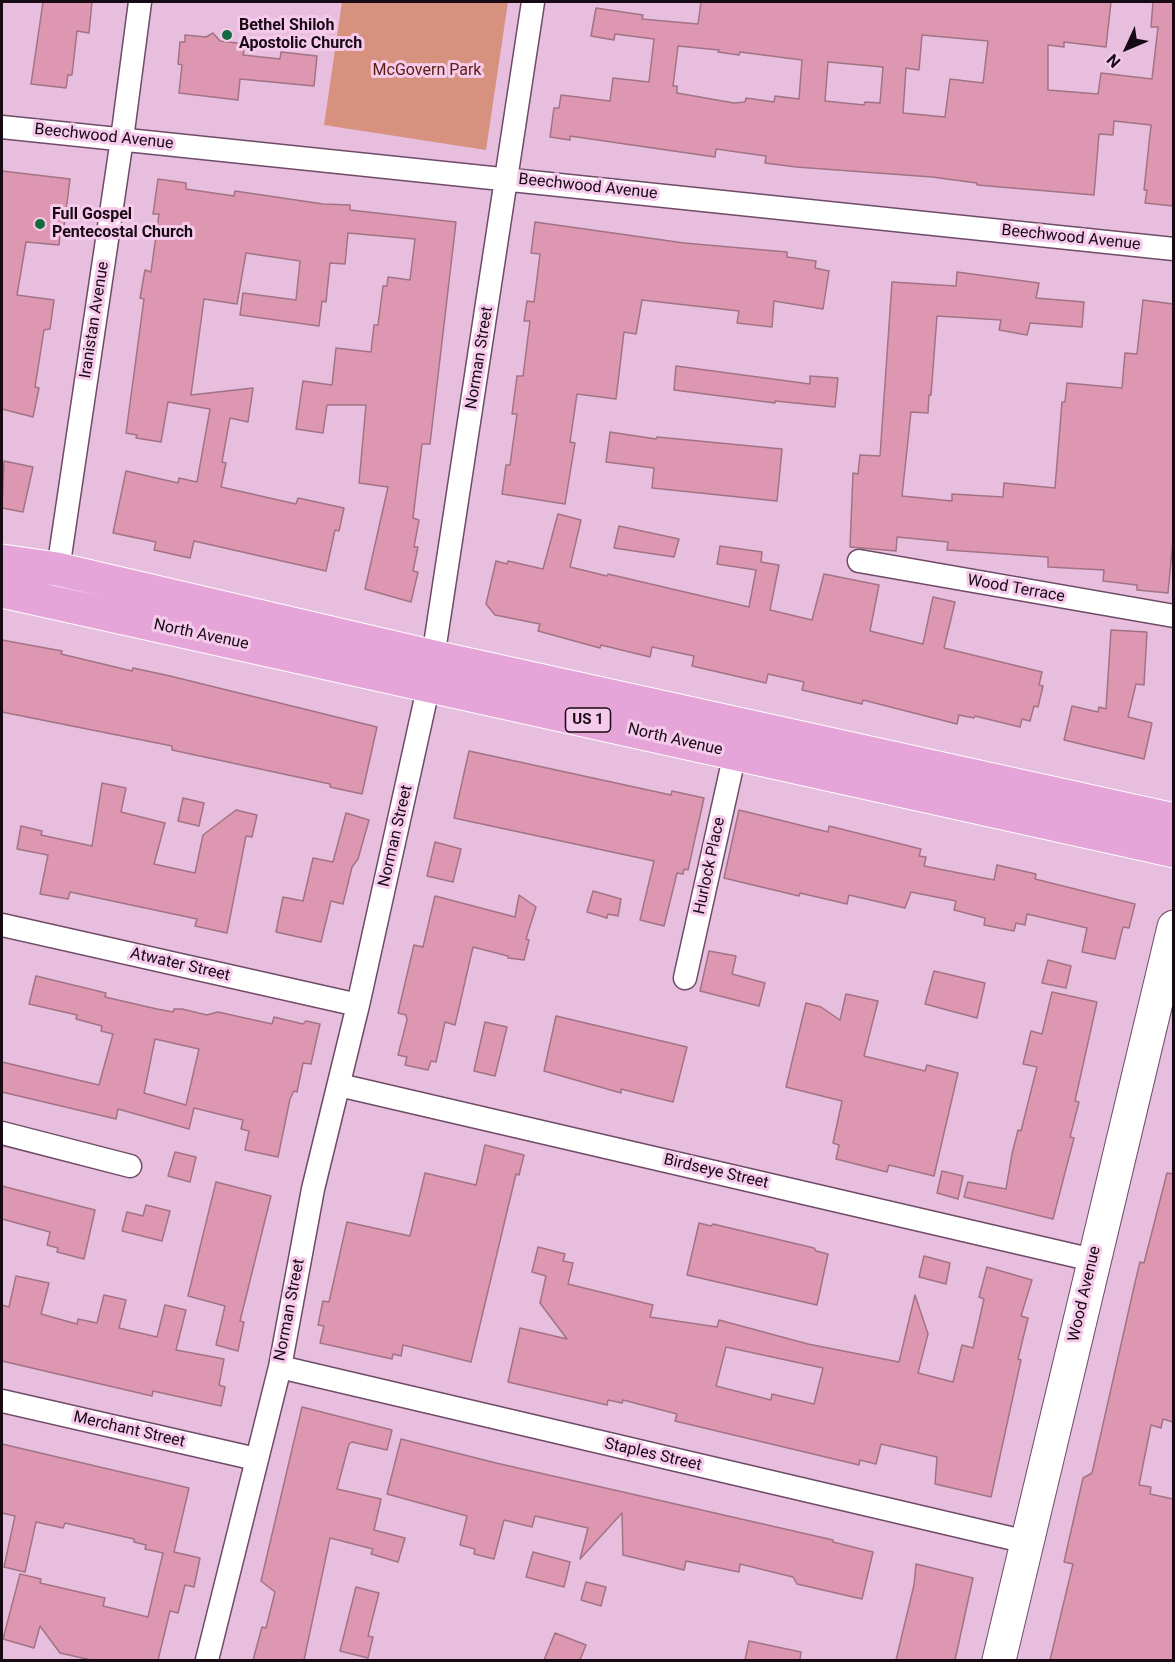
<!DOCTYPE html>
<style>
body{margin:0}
#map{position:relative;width:1175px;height:1662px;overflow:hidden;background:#e7bedd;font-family:Roboto,sans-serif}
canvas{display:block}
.frame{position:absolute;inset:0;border:3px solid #180a15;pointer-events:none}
.north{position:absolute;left:1097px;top:18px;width:60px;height:60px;-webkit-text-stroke:4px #f5caea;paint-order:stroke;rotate:226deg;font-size:16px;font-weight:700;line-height:24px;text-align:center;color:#180a15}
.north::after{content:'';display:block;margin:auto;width:21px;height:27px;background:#180a15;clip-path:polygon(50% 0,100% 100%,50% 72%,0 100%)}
</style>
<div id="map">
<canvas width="1175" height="1662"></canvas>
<div class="frame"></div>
<div class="north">N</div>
</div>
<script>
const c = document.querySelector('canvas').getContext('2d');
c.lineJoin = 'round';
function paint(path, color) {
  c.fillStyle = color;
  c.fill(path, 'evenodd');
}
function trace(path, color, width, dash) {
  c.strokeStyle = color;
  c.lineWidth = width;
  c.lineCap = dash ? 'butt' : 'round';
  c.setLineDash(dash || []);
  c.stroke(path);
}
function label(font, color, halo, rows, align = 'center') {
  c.font = font + ' Roboto,sans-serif';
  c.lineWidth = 6;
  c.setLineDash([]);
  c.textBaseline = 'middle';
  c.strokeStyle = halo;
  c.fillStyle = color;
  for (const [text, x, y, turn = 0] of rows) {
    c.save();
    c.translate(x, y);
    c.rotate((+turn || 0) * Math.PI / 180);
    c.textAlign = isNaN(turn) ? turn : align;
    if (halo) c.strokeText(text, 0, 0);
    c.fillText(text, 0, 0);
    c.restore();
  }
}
paint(new Path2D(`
 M 342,2 L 508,2 L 486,150 L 324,125 Z`), '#d7917f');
const building = new Path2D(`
 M 43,2 L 92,2 L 89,33 L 77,31 L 72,75 L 68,75 L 66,88 L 31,84 Z
 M 701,2 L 1111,2 L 1106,47 L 1064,42 L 1064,47 L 1048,45 L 1048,90 L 1098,94 L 1101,73 L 1152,79 L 1158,27 L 1151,27 L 1153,2 L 1173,2 L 1173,206 L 1145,203 L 1147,190 L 1144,190 L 1151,125 L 1114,121 L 1113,135 L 1099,134 L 1094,195 L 977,185 L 977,183 L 932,177 L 796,167 L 765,163 L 766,156 L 716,149 L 715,157 L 570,136 L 570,140 L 550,137 L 554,108 L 559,108 L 561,95 L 610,101 L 613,78 L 649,82 L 654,39 L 615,34 L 614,40 L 591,36 L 596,8 L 643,15 L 642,19 L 698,24 ZM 922,35 L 988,41 L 983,83 L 950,79 L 945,117 L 903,113 L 906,68 L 919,70 ZM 678,46 L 719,50 L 718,52 L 739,55 L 740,52 L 802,60 L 799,99 L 775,96 L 774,102 L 746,98 L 745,102 L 734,103 L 677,93 L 677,86 L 673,86 ZM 828,62 L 883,67 L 880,103 L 865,102 L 864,105 L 825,101 Z
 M 213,33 L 220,41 L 245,44 L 243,55 L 280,59 L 281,52 L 317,56 L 314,86 L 240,79 L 238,100 L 179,93 L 182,65 L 178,64 L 180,42 L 185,42 L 185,35 L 206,37 Z
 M 2,171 L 70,179 L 63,235 L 60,234 L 59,245 L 26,242 L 17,295 L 54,300 L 50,329 L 44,330 L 35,387 L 39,388 L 33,417 L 2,409 Z
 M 158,179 L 186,183 L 186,189 L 234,196 L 235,191 L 323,204 L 350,205 L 350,210 L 456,222 L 430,444 L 422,444 L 413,518 L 419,520 L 414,547 L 418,547 L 413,571 L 418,572 L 411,602 L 365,589 L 388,487 L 359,483 L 366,405 L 327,405 L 323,433 L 296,429 L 303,381 L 332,385 L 336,348 L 371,352 L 374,325 L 378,325 L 383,286 L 387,286 L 388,277 L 410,280 L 415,239 L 348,233 L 345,264 L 330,263 L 326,302 L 322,301 L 319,326 L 240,315 L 243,293 L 296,300 L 300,261 L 246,253 L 237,304 L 204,299 L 191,395 L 253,388 L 248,422 L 230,418 L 222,462 L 226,463 L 221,487 L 296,504 L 298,498 L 344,508 L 339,531 L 335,530 L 326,571 L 194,541 L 190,558 L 154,550 L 156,542 L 113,533 L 126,471 L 178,483 L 179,478 L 197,482 L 210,409 L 168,402 L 161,442 L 136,438 L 137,435 L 126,433 L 144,299 L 140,298 L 145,270 L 151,272 L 159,214 L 153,214 Z
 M 535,222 L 684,243 L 787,252 L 787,257 L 816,261 L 815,268 L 829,271 L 823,309 L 774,301 L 772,327 L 737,323 L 739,311 L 642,300 L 636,334 L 624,332 L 616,399 L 577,394 L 570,442 L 575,443 L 565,504 L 502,494 L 506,465 L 510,465 L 517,414 L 512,414 L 517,376 L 523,376 L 530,321 L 524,321 L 527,301 L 534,302 L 540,254 L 531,253 Z
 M 957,272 L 1039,283 L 1036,298 L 1084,302 L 1082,327 L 1030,323 L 1027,335 L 999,330 L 1001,320 L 937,316 L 931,395 L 929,395 L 928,413 L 911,412 L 902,496 L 952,501 L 952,494 L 1003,497 L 1004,483 L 1055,488 L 1062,402 L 1065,402 L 1067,383 L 1122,388 L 1125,353 L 1137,354 L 1143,300 L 1173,304 L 1173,540 L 1168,593 L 1137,590 L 1137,585 L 1103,581 L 1104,570 L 1048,567 L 1048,557 L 947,550 L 948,542 L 897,537 L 896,551 L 850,547 L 853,473 L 858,474 L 860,455 L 880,456 L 892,282 L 956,286 Z
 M 676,366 L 810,384 L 810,376 L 838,378 L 835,407 L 775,401 L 775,403 L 674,390 Z
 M 610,432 L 656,439 L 657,437 L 782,449 L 777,501 L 652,488 L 654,468 L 606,462 Z
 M 4,461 L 33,467 L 23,512 L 2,508 Z
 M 558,514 L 581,520 L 570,567 L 607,576 L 608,574 L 749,607 L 756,570 L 717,564 L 720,546 L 762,552 L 761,562 L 779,565 L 770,610 L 812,620 L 824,574 L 879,585 L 870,631 L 923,644 L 933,597 L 955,602 L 944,648 L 1042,672 L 1039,685 L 1043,686 L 1038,707 L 1034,706 L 1030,721 L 1022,719 L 1020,727 L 975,716 L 974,718 L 959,715 L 957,724 L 863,700 L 862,704 L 802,690 L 804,682 L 768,674 L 766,683 L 692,666 L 694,656 L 652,647 L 650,657 L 601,645 L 600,648 L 538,631 L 540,624 L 495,615 L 486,604 L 496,561 L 507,564 L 508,561 L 543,569 Z
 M 619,526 L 679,539 L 674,557 L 614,548 Z
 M 1111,630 L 1147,632 L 1144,685 L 1136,684 L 1128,717 L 1152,723 L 1144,759 L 1064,740 L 1072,706 L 1098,712 L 1099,707 L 1106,709 Z
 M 2,640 L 62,651 L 61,654 L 132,671 L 133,668 L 170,676 L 377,727 L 362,794 L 330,787 L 330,784 L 172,750 L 172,746 L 2,712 Z
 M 469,751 L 671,795 L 672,791 L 704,798 L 688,870 L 684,869 L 683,874 L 677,873 L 664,926 L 640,920 L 654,861 L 454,818 Z
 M 102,783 L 126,788 L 121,812 L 165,823 L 154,864 L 195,873 L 203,835 L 236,810 L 257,815 L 252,837 L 246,836 L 227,933 L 195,926 L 197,919 L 70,892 L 68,899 L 40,894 L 48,855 L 17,849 L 21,826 L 42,831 L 41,835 L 92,846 Z
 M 183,798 L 204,803 L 199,826 L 178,821 Z
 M 739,810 L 828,832 L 829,826 L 921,849 L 919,856 L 926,857 L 924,866 L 994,880 L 997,865 L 1036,874 L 1035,879 L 1135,904 L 1129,928 L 1123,927 L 1115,959 L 1082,952 L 1087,928 L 1027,914 L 1025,925 L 1016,923 L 1014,931 L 984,925 L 985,918 L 954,910 L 956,901 L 911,892 L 905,908 L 849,895 L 847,904 L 800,893 L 799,896 L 724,878 Z
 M 346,813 L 369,820 L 358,859 L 352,867 L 343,904 L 331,901 L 321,942 L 276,932 L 283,897 L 303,901 L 313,858 L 333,862 Z
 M 435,842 L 461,849 L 453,882 L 427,876 Z
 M 593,891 L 621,899 L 618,916 L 608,914 L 607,918 L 587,912 Z
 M 519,895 L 536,907 L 526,939 L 529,940 L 524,960 L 508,958 L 508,956 L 473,947 L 455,1025 L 445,1022 L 436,1062 L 431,1061 L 428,1070 L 405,1065 L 407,1057 L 398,1055 L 407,1020 L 406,1015 L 398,1013 L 414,945 L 423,947 L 435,896 L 515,917 Z
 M 709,951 L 736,956 L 732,974 L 765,983 L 759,1006 L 700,991 Z
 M 1048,960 L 1071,966 L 1066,988 L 1042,983 Z
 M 934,971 L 985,983 L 977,1018 L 925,1004 Z
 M 36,976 L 106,993 L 105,997 L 157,1009 L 173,1012 L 174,1009 L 182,1009 L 207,1015 L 218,1012 L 272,1024 L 274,1017 L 303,1024 L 306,1021 L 320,1024 L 311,1064 L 303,1063 L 297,1092 L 294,1091 L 290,1099 L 278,1157 L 245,1150 L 249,1131 L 241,1129 L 243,1120 L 194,1108 L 189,1129 L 118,1109 L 116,1119 L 2,1092 L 2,1062 L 99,1085 L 113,1034 L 101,1031 L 102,1026 L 76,1019 L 77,1015 L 29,1004 ZM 155,1039 L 199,1049 L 186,1105 L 144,1093 Z
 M 1052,992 L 1097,1002 L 1075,1101 L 1079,1102 L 1070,1137 L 1074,1138 L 1053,1219 L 964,1197 L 968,1182 L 1006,1189 L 1012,1154 L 1018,1130 L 1021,1131 L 1037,1067 L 1023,1064 L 1031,1031 L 1042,1034 Z
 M 846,994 L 878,1001 L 864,1056 L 925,1071 L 927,1065 L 958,1073 L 934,1176 L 889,1165 L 887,1172 L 836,1159 L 839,1145 L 833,1143 L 842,1101 L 786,1087 L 806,1003 L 821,1007 L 840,1020 Z
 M 556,1016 L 687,1047 L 673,1102 L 621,1089 L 621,1093 L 544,1071 Z
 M 485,1022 L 507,1027 L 495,1076 L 474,1071 Z
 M 485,1145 L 524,1155 L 519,1175 L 516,1174 L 471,1362 L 403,1345 L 401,1356 L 393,1354 L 392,1359 L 320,1343 L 324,1326 L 318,1325 L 323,1301 L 329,1302 L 347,1222 L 410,1236 L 425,1173 L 476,1185 Z
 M 175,1152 L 196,1157 L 190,1182 L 168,1176 Z
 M 942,1171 L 963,1176 L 958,1199 L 937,1193 Z
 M 1167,1173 L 1173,1174 L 1173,1422 L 1163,1419 L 1161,1428 L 1151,1425 L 1139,1485 L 1151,1487 L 1150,1494 L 1173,1499 L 1173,1660 L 1050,1660 L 1073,1564 L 1064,1562 L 1083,1478 L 1092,1473 L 1134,1287 L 1140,1262 L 1144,1263 Z
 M 216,1182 L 271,1196 L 240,1321 L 244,1322 L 238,1351 L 216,1345 L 225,1306 L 188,1296 Z
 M 2,1186 L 95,1210 L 84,1259 L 57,1252 L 58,1248 L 47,1245 L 50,1232 L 2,1219 Z
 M 146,1205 L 170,1211 L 162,1241 L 122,1231 L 127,1212 L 143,1216 Z
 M 699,1223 L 711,1226 L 713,1224 L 814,1248 L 816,1251 L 828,1254 L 817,1305 L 687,1275 Z
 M 538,1247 L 565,1254 L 563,1261 L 573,1263 L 568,1284 L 653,1305 L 650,1317 L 717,1327 L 719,1320 L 808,1344 L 899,1362 L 915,1295 L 928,1334 L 918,1373 L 953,1382 L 962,1345 L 973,1348 L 984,1299 L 979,1297 L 987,1267 L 1032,1280 L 1021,1316 L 1028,1318 L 1018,1359 L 1021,1360 L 991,1497 L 935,1484 L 937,1457 L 881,1444 L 876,1464 L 860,1460 L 859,1465 L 675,1421 L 677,1414 L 623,1400 L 622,1403 L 608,1400 L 607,1405 L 508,1382 L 520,1328 L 567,1339 L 540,1303 L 546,1276 L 532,1272 ZM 726,1347 L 823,1368 L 814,1404 L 772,1394 L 771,1400 L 716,1386 Z
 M 924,1256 L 950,1263 L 946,1284 L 919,1277 Z
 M 16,1276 L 49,1283 L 41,1314 L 77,1324 L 78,1319 L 97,1323 L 104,1295 L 126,1300 L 119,1328 L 157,1337 L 165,1305 L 186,1310 L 176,1350 L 224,1359 L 219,1385 L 225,1387 L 221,1406 L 153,1391 L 152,1396 L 2,1361 L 2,1305 L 9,1307 Z
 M 302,1407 L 392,1430 L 387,1450 L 352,1442 L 349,1444 L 337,1489 L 381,1499 L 374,1530 L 405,1538 L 398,1562 L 371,1554 L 373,1549 L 330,1538 L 304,1660 L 253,1660 L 262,1627 L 266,1628 L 275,1592 L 261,1581 Z
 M 401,1439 L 496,1463 L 833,1540 L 833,1542 L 873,1552 L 862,1599 L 797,1584 L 793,1577 L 740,1564 L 739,1572 L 686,1561 L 684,1570 L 623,1555 L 622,1513 L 580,1559 L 588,1528 L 535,1516 L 532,1527 L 504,1520 L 494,1559 L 474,1554 L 475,1549 L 460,1545 L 467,1516 L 387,1494 Z
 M 2,1444 L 189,1488 L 174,1552 L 200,1558 L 194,1587 L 185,1585 L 178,1613 L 170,1611 L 158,1660 L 91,1660 L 60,1653 L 40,1626 L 34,1648 L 3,1639 L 20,1574 L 41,1579 L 40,1583 L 105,1598 L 103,1606 L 148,1617 L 163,1553 L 145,1549 L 146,1545 L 134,1542 L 134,1539 L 65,1523 L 63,1528 L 36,1522 L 25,1572 L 4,1567 L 15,1516 L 2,1513 Z
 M 533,1552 L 570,1562 L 564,1587 L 526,1577 Z
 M 916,1564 L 973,1578 L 955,1660 L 896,1660 L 914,1585 Z
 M 586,1582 L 606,1587 L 601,1606 L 581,1600 Z
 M 356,1587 L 379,1593 L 368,1636 L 373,1637 L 368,1658 L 340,1651 Z
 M 555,1633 L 586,1645 L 580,1660 L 544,1660 Z
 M 749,1641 L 801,1652 L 800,1660 L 745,1660 Z`);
paint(building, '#dd97b1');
trace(building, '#a27384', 1.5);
const street = new Path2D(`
 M 2,127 L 1174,249
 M 859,561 L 1174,616
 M 56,583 L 122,139 L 140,2
 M 2,925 L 358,1005
 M 685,978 L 735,753
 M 339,1085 L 1093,1260
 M 2,1133 L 130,1166
 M 280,1367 L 1027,1542
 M 2,1401 L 256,1459
 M 207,1660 L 280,1367 L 313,1189 L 358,1005 L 429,684 L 533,2`);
const secondary = new Path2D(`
 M 999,1660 L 1174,927`);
const primary = new Path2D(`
 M 2,561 L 57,569 L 434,657 L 1174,820
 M 2,591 L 1174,851`);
trace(street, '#6f4b67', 25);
trace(secondary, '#6f4b67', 35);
trace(primary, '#fff', 35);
trace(street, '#fff', 22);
trace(secondary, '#fff', 33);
trace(primary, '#e6a5d9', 33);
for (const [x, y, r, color] of [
 [227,35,6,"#116b3e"],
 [40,224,6,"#116b3e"]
]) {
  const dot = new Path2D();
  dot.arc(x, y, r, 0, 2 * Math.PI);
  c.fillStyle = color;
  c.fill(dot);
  trace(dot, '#f5caea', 2);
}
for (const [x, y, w] of [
 [588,720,45]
]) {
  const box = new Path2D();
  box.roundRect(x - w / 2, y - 12, w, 24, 4.5);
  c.fillStyle = '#f5caea';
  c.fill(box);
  trace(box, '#180a15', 1.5);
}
label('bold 15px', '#180a15', null, [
 ["US 1",588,720]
]);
label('bold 16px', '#180a15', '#f5caea', [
 ["Bethel Shiloh",239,26],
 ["Apostolic Church",239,44],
 ["Full Gospel",52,215],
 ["Pentecostal Church",52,233]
], 'left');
label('16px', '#5c1d0d', '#f5caea', [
 ["McGovern Park",427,71]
]);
label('16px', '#180a15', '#f5caea', [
 ["Beechwood Avenue",104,137,6],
 ["Beechwood Avenue",588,187,6],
 ["Beechwood Avenue",1071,238,6],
 ["Iranistan Avenue",95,320,-81],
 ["Norman Street",480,358,-81],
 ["Wood Terrace",1016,589,10],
 ["North Avenue",201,635,12],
 ["North Avenue",675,740,13],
 ["Norman Street",396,836,-77],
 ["Hurlock Place",710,866,-78],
 ["Atwater Street",180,965,13],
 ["Birdseye Street",716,1172,13],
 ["Wood Avenue",1085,1294,-77],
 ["Norman Street",290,1310,-79],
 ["Merchant Street",129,1430,13],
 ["Staples Street",653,1455,13]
]);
</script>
